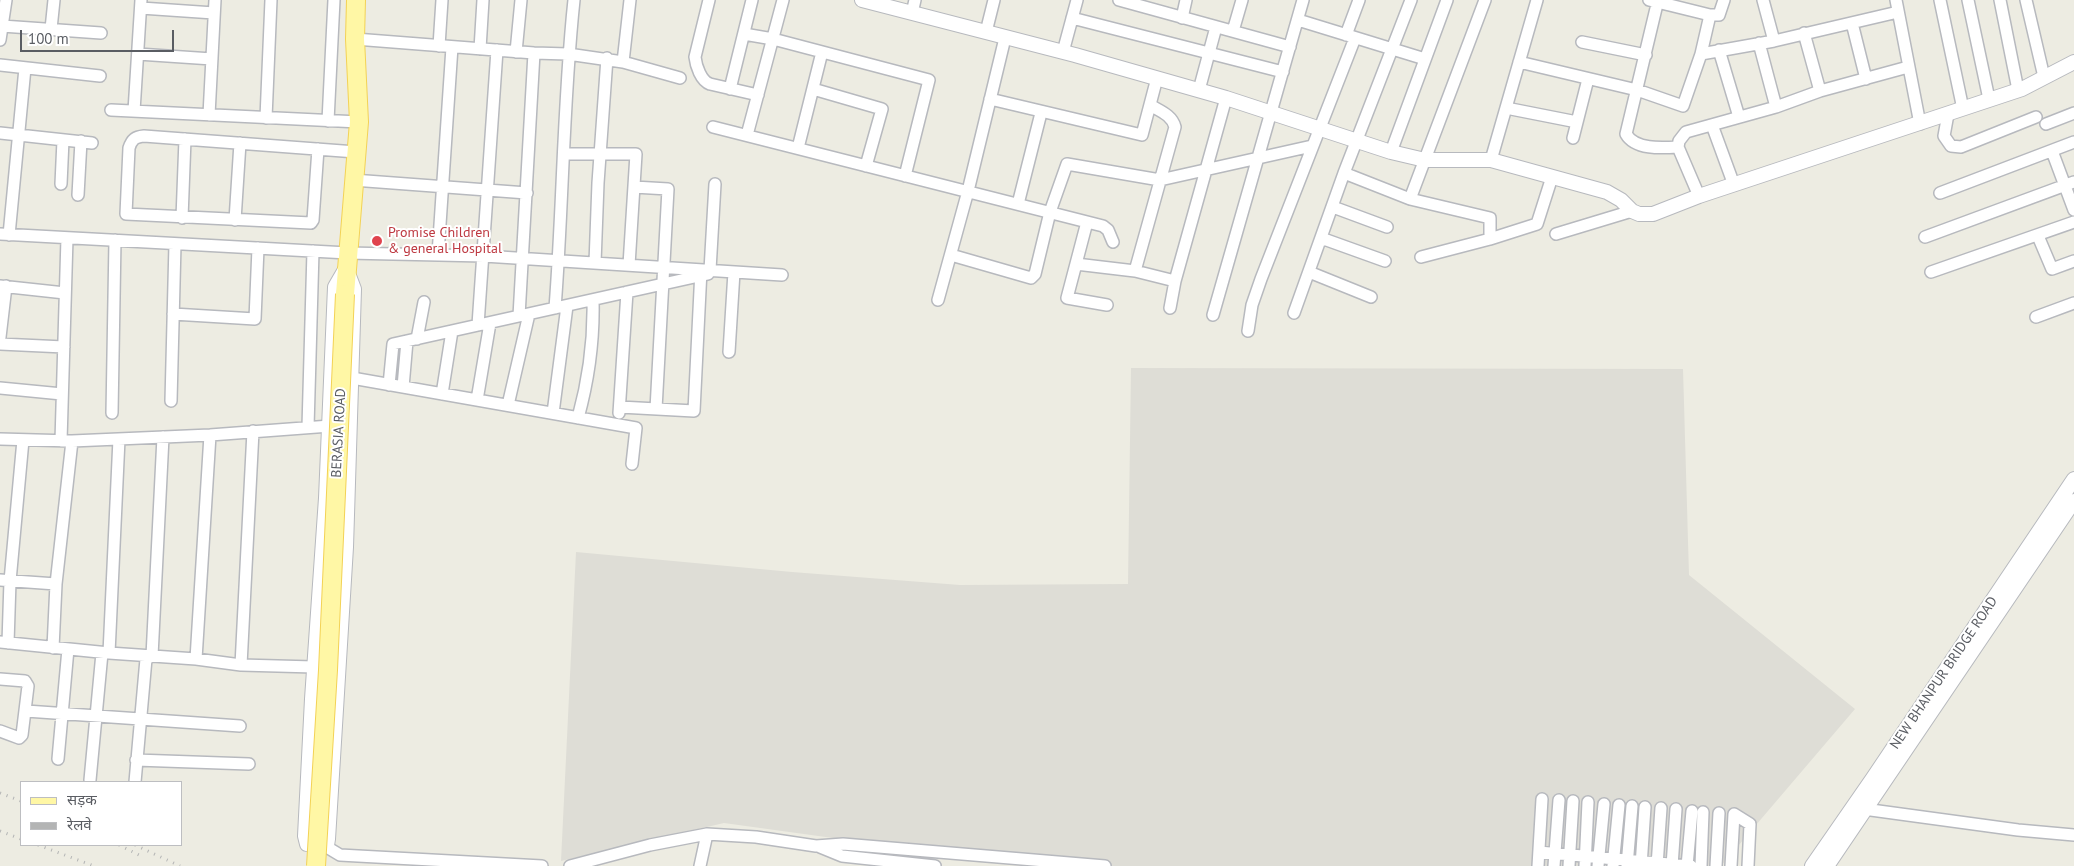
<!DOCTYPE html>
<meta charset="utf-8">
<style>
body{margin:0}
#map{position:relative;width:2074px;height:866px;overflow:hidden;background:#edece2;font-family:"PT Sans","Noto Sans Devanagari",sans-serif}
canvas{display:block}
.legend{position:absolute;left:20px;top:781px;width:162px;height:65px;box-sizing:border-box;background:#fff;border:1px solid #bdbec1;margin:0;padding:6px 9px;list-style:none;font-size:15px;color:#5a5d63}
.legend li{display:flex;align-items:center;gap:10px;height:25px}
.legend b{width:25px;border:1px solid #bdbec1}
.scale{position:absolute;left:20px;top:30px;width:154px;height:22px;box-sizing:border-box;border:2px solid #5a5d63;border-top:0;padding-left:6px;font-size:15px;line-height:18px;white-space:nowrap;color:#5a5d63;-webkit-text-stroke:4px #fff;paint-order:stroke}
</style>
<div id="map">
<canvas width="2074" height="866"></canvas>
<ul class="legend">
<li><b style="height:6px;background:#fff7a5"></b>सड़क</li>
<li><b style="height:6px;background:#b3b4b4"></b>रेलवे</li>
</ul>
<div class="scale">100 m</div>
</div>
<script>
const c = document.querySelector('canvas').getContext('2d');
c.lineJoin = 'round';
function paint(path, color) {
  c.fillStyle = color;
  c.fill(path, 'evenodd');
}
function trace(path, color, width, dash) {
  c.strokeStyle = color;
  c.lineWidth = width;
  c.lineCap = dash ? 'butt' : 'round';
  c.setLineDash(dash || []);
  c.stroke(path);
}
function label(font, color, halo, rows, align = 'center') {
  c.font = font + ' "PT Sans",sans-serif';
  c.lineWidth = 4;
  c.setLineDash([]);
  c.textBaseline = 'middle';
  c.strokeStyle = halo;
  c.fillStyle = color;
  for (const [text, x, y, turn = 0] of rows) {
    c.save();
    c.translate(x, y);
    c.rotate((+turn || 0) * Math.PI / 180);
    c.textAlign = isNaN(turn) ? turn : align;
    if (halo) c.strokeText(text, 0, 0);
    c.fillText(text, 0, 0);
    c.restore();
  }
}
paint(new Path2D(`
 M 1131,368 L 1683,369 L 1689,575 L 1855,709 L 1721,866 L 1036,866 L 724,823 L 561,861 L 576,552 L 792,572 L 960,585 L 1128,584 Z`), '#deddd6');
const minor = new Path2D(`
 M 709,0 L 695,57 C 696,66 701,81 710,84 L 758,95
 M 1119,0 L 1290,47
 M 1411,0 L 1344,173 L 1410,199 L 1485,0
 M 1649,0 L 1710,15 L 1719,15 L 1724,0
 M 1658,0 L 1626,134 C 1635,150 1662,148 1678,147
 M 1763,0 L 1774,41
 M 1896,0 L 1920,124
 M 1940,0 L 1963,109
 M 1968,0 L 1989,99
 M 2000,0 L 2018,90
 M 2026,0 L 2044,77
 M 141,8 L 214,13
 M 912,13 L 915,0
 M 1072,18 L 1283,72
 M 1182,18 L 1186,0
 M 1298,20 L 1425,59
 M 1852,23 L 1866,79
 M 2,26 L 101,33
 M 51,29 L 54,0
 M 1233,31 L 1242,0
 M 986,32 L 994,0
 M 1804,33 L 1820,91
 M 744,34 L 773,39 L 929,80 L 905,176
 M 1346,35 L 1359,0
 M 355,39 L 534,53 L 568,54 L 623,62 L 680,78
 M 0,40 L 6,0
 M 1582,42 L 1646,55
 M 1759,43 L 1776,107
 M 439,46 L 442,0
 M 480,49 L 483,0
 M 1719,50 L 1739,117
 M 516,52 L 521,0
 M 1063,52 L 1077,0
 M 138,54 L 212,59
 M 1701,54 L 1774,41 L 1898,12
 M 623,62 L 630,0
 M 1519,62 L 1637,90 L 1683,106 L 1701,54 L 1710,15
 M 0,65 L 100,76
 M 730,89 L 752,0
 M 813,89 L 882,109 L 866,166
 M 1199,90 L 1216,27
 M 990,99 L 1142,135 L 1157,78
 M 1506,108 L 1577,122
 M 111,110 L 359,122
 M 134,111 L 141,0
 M 1948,114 L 1944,136 L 1951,146 L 1961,147 L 2036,117
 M 209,115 L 215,0
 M 266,118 L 271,0
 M 328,121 L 334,0
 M 2046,124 L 2074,113
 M 1712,125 L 1734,185
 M 713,127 L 1103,226 L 1108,230 L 1113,242
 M 0,133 L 92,143
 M 747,135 L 783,0
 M 1573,138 L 1588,79
 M 798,148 L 822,52
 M 318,149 L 313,220 L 311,223 L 126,214 L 129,148 C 132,139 135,137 144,136 L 356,152
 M 2052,151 L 2074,210
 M 1391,152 L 1447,0
 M 565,154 L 636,154 L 629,265
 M 1491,160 L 1537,0
 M 353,180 L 527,193
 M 61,184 L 63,140
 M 634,187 L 668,189 L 656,409
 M 1940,193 L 2074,142
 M 78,195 L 81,141
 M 1699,196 L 1678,147 L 1679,141 L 1686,132 L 1776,107 L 1820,91 L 1908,67
 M 1410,199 L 1490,218 L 1490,239 L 1537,224 L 1552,177
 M 1018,204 L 1041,113
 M 1333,207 L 1387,227
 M 182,218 L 185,139
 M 235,220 L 240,143
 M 1087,222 L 1067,298 L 1107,305
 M 0,234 L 348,253 L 484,256 L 782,275
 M 1556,234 L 1632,211
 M 9,235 L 25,68
 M 2038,236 L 2052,269 L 2074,261
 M 1925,237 L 2074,182
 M 1321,238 L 1385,261
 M 438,254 L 452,47
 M 951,255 L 1031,278 L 1035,274 L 1050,212 L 1067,164 L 1160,180 L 1312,146
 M 1421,257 L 1490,239
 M 595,263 L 598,183 L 607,58
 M 1076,264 L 1135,271 L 1175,281
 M 710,270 L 715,184
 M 1135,271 L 1175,127 C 1172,115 1160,111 1150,105
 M 1309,272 L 1371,297
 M 1931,272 L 2074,222
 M 0,286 L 65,293
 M 938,300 L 968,191 L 1005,38
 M 555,308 C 563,206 563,102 574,0
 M 1170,308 L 1175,281 L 1226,98
 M 1294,313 L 1344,173
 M 173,314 L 255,319 L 258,248
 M 1213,315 L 1303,0
 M 519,316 L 534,53
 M 2036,317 L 2074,303
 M 478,325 L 497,50
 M 1248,331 L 1252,305 L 1261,279 L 1355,38
 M 0,337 L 6,286
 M 417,339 L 424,302
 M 0,344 L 64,347
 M 729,352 L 734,272
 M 352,378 L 636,428 L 632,464
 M 389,385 L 393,344 L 708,274
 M 403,387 L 407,341
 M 0,388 L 62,394
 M 442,394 L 452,331
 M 477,400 L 490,323
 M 171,401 L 175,244
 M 508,405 L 529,314
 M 620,407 L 694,411 L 701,270
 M 112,413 L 115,240
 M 553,413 L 567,306
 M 619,413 L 627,292
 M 578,418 C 589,378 594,341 593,300
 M 308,427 L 313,251
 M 0,439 L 72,441 L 210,435 L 330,426
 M 61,441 L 67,238
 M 0,580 L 56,584
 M 0,642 L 109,653 L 196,659 L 241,665 L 314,667
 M 8,643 L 10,581 L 23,440
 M 53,648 L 56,584 L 72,441
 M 109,653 L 119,439
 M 196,659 L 210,435
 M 241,665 L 253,431
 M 0,679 L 25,681 L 28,686 L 22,735 L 19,738 L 0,731
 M 26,711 L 240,726
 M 58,759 L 68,649
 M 136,760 L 249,764
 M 90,780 L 102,653
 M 135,782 L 146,659 L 152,656 L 163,437
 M 1866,807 L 1871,810 L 2018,830 L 2074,835
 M 325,846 L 340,855 L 358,856 L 542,866
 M 820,847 L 842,856 L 935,866
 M 1539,852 L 1691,866
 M 570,866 L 650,845 L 707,834 L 756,837 L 816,846 L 843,844 L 1105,866
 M 700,866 L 707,834
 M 1538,866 L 1542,799
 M 1554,866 L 1559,800
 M 1569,866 L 1573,801
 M 1585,866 L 1588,802
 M 1598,866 L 1604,804
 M 1613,866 L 1619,805
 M 1627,866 L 1632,806
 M 1641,866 L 1645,807
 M 1657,866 L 1661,808
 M 1672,866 L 1676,809
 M 1687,866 L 1692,811
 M 1701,866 L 1703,812
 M 1716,866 L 1719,813
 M 1731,866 L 1734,814 L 1750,824 L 1748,866`);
const tertiary = new Path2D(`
 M 862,0 L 1075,55 L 1226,98 L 1391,152 L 1425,160 L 1491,160 L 1607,192 L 1621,200 L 1632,211 L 1639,214 L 1653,214 L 1699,196 L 2022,89 L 2074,62
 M 346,268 L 354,289 L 346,547 L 328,839 L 327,845 L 323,847 L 307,844 L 305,836 L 312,699 L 326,498 L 335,287 Z
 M 1812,866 L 1873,778 L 2074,479
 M 1827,866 L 2074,501`);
const primary = new Path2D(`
 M 345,294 L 359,122 L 355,39 L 356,0`);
trace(minor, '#b7b9be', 14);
trace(tertiary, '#b7b9be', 16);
trace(primary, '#f3d255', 20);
trace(minor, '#fff', 11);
trace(tertiary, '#fff', 14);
trace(primary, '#fff7a5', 18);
trace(new Path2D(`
 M 0,793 L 21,801
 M 0,831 L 21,839
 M 38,845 L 94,866
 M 119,845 L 141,856
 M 135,845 L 180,866`), '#b3b4b4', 3, [1, 6]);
const primaryBridge = new Path2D(`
 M 316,866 L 328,670 L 345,294`);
trace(primaryBridge, '#f3d255', 20, []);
trace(primaryBridge, '#fff7a5', 18);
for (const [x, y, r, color] of [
 [377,241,6,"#e0444e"]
]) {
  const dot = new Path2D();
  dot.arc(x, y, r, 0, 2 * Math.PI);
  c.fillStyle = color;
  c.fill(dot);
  trace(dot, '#fff', 2);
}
label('14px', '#be3a42', '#fff', [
 ["Promise Children",388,233],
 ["& general Hospital",388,249]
], 'left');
label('14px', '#5a5d63', '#fff', [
 ["BERASIA ROAD",339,433,-87],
 ["NEW BHANPUR BRIDGE ROAD",1944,673,-56]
]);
</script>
